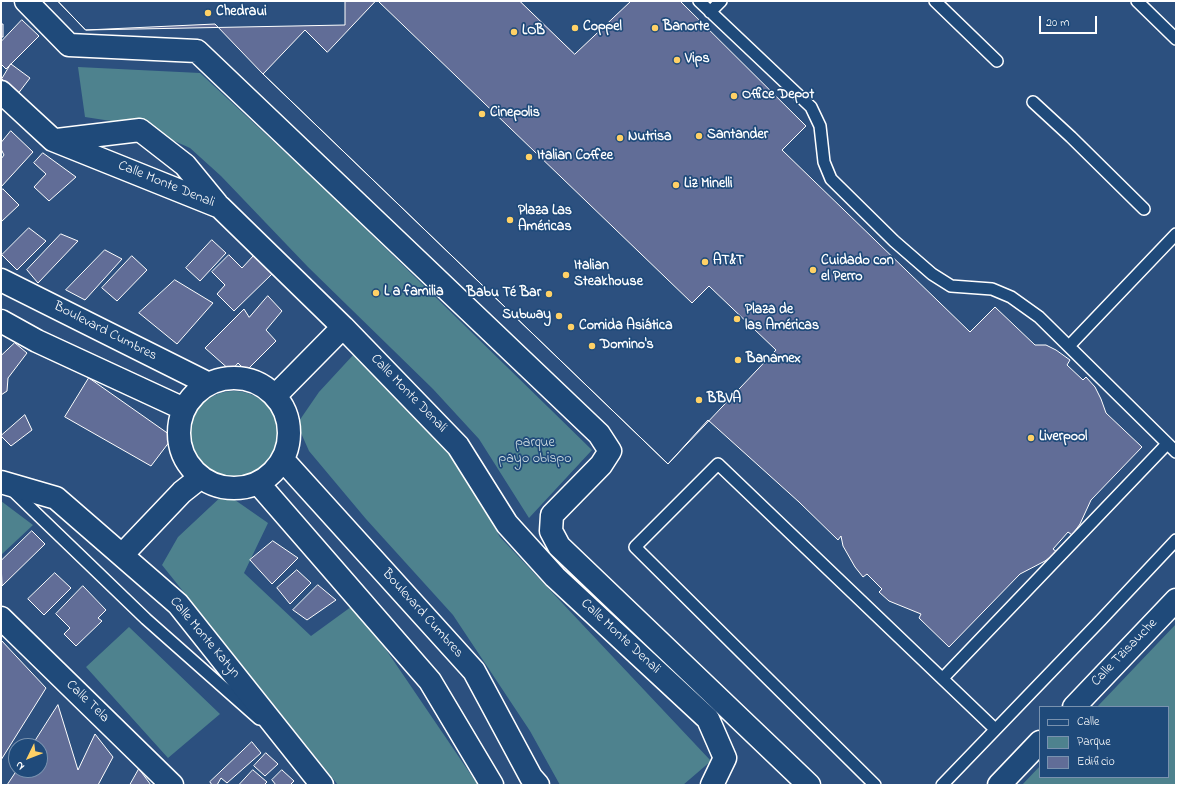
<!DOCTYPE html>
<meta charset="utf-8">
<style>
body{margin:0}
#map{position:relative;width:1177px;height:786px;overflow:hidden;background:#2c507f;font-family:"Indie Flower",sans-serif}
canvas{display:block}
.frame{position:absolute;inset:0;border:2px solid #fff;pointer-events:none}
.legend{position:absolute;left:1039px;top:706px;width:130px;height:72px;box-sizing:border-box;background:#1f4a7a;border:1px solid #7992af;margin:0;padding:5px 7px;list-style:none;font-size:12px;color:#fff}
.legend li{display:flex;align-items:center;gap:8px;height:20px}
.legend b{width:20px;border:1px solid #7992af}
.north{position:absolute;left:8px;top:738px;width:40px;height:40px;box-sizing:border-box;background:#1f4a7a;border:1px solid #7992af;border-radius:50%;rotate:227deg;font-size:11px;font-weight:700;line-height:16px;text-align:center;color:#fff}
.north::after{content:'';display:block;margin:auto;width:14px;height:18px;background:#ffd166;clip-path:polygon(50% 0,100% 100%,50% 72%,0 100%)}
.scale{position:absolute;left:1039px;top:16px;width:58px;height:18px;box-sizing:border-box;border:2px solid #fff;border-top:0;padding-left:5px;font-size:12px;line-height:14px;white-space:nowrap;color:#fff;-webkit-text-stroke:3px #1f4a7a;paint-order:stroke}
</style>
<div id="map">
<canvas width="1177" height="786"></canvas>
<div class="frame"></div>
<ul class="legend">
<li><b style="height:5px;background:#1f4a7a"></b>Calle</li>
<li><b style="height:11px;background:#4e828e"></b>Parque</li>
<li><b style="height:11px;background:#616d97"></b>Edificio</li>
</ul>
<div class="north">N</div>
<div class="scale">20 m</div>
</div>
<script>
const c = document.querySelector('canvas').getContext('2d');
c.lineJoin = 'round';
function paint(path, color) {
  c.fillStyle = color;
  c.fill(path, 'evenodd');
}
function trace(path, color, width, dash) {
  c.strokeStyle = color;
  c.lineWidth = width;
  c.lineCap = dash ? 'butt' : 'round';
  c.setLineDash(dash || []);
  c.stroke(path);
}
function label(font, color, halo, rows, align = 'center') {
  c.font = font + ' "Indie Flower",sans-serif';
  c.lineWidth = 3.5;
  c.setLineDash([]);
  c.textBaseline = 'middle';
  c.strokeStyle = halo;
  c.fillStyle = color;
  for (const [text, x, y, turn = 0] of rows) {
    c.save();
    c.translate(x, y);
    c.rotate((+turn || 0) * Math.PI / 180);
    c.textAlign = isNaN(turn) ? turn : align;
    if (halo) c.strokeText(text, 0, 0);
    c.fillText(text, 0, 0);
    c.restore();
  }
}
paint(new Path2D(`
 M 78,67 L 200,73 L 331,195 L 592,450 L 529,518 L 479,439 L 433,389 L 308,267 L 221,176 L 190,148 L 152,131 L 137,125 L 85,117 Z
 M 355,353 L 455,457 L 500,537 L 711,761 L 683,785 L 560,785 L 530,731 L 453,615 L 366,519 L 309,451 L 297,424 L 319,392 Z
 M188 437a46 46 0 1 1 92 0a46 46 0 1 1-92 0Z
 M 225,493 L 268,523 L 244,573 L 311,636 L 355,604 L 478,785 L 338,785 L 162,565 L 178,537 Z
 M 1,501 L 33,525 L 1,555 Z
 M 1176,624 L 1176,785 L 1022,785 L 1040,766 L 1040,777 L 1168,777 L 1168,707 L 1097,707 Z
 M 129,627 L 220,714 L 168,758 L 86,667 Z`), '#4e828e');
const building = new Path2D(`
 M 58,1 L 680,1 L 806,126 L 782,150 L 970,332 L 995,307 L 1035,345 L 1046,345 L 1056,350 L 1070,360 L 1067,365 L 1083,380 L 1086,377 L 1095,387 L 1101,399 L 1106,413 L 1142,447 L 1091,500 L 1080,524 L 1072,535 L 1068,532 L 1053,549 L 1057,552 L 1045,561 L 1020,574 L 949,647 L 919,618 L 921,614 L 889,601 L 879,592 L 882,589 L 867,574 L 863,577 L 855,567 L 843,546 L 841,536 L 838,540 L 799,502 L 708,420 L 668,464 L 263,74 L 215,24 L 86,30 Z
 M 58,1 L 345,1 L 345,25 L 86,30 Z
 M 376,1 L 378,1 L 692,303 L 709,286 L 776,350 L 668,464 L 263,74 L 305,30 L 327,52 Z
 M 520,1 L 631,1 L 575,54 Z
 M 22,20 L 39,36 L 6,69 L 1,64 L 1,42 Z
 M 1,24 L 3,24 L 3,37 L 1,37 Z
 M 11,64 L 30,78 L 17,95 L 2,79 Z
 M 11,131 L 33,152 L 1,187 L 1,159 L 4,155 L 1,149 L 1,143 Z
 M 43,153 L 76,177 L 49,201 L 34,187 L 46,174 L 34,163 Z
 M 3,189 L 19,205 L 1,222 L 1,191 Z
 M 29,228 L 46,241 L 17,270 L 2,255 Z
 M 61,234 L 78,241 L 38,283 L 27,270 Z
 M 212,240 L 226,253 L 200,281 L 186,268 Z
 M 105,250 L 122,259 L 85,300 L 66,290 Z
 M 229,255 L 242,268 L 254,255 L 272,274 L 234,311 L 217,294 L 225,285 L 212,272 Z
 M 132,256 L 147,270 L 117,301 L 102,288 Z
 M 175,280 L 213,303 L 177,344 L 139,313 Z
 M 268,296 L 282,311 L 266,330 L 276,341 L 246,371 L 238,363 L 231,371 L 205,348 L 244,309 L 249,317 Z
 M 15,343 L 27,353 L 8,378 L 7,391 L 1,395 L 1,356 Z
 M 89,378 L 173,437 L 151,466 L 65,417 Z
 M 25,415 L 32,430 L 11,446 L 1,436 Z
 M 32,531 L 45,544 L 2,586 L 1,561 Z
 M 273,541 L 298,558 L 272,584 L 250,560 Z
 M 297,570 L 311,583 L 290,604 L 277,588 Z
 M 55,573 L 71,588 L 44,615 L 28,599 Z
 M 318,585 L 336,600 L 307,620 L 293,610 Z
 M 83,586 L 106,610 L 98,618 L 102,621 L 76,646 L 64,634 L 70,628 L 56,614 Z
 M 1,640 L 46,688 L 1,760 Z
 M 58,705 L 78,770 L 95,734 L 113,757 L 98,785 L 7,785 L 17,770 L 40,770 L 40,746 L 32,746 Z
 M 252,742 L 261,753 L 227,783 L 221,778 L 217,785 L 212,785 L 210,782 Z
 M 266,753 L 278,764 L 265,776 L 254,766 Z
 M 139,769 L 151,785 L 130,785 Z
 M 253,770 L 267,782 L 264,785 L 239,785 Z
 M 282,770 L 294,781 L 290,785 L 276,785 L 272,780 Z`);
paint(building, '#616d97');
trace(building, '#fff', 1);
const lane = new Path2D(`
 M 699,1 L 811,107 L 820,126 L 824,162 L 831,179 L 894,241 L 932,274 L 951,286 L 992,289 L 1011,297 L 1039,317 L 1176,452
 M 935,1 L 997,61
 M 1137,1 L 1176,39
 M 710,12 L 721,1
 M 1033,102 L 1071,137 L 1144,209
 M 1069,346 L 1176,234
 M 12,490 L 146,619 L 259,719
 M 943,678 L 1167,444
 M 875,785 L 635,547 L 718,464 L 995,729
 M 942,785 L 1100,621 L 1176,540`);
const street = new Path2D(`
 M 26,1 L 69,45 L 197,51 L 599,434 L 610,451 L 601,465 L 552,515 L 551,531 L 559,546 L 809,785
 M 1,92 L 53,140 L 220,207 L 343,327 L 458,446 L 507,524 L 555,577 L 708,719 L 725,758 L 712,785
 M 57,140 L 140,130 L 185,165 L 217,204
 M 1,280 L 209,384
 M 1,321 L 37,341 L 184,409
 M179 433a55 55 0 1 1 110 0a55 55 0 1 1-110 0Z
 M 275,396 L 343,327
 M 283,460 L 474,671 L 531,777 L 538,785
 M 1,482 L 56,498 L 178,604 L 322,785
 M 258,483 L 430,681 L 492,785
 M 122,555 L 182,492 L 201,477
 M 1,618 L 172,785`);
const secondary = new Path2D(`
 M 1074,707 L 1176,600
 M 999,785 L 1040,742`);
trace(lane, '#fff', 14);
trace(street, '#fff', 25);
trace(secondary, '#fff', 25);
trace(lane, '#1f4a7a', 11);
trace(street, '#1f4a7a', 22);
trace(secondary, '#1f4a7a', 22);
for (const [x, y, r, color] of [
 [208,13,4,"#ffd166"],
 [575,28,4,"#ffd166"],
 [655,28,4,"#ffd166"],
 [514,32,4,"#ffd166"],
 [677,60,4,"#ffd166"],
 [734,96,4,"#ffd166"],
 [482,114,4,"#ffd166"],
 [699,136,4,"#ffd166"],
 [620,138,4,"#ffd166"],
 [529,157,4,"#ffd166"],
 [676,185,4,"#ffd166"],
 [510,220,4,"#ffd166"],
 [705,262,4,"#ffd166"],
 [813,270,4,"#ffd166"],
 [566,275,4,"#ffd166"],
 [376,293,4,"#ffd166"],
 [549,294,4,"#ffd166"],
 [559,316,4,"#ffd166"],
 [737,319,4,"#ffd166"],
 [571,327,4,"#ffd166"],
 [592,346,4,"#ffd166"],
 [738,360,4,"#ffd166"],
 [699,400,4,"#ffd166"],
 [1031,438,4,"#ffd166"]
]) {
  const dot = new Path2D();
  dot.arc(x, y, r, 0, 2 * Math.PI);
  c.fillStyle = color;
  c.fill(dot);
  trace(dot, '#1f4a7a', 1.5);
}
label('bold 14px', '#fff', '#1f4a7a', [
 ["Chedraui",216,13],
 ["Coppel",583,28],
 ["Banorte",663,28],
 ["LOB",522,32],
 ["Vips",685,60],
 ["Office Depot",742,96],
 ["Cinepolis",490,114],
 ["Santander",707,136],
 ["Nutrisa",628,138],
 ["Italian Coffee",537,157],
 ["Liz Minelli",684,185],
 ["Plaza Las",518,212],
 ["Américas",518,228],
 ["AT&T",713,262],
 ["Cuidado con",821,262],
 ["el Perro",821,278],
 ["Italian",574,267],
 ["Steakhouse",574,283],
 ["L a familia",384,293],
 ["Babu Té Bar",541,294,"right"],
 ["Plaza de",745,311],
 ["las Américas",745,327],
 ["Subway",551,316,"right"],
 ["Comida Asiática",579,327],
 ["Domino's",600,346],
 ["Banamex",746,360],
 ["BBVA",707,400],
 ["Liverpool",1039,438]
], 'left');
label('14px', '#fff', '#1f4a7a', [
 ["Calle Monte Denali",166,185,22],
 ["Boulevard Cumbres",105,332,27],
 ["Calle Monte Denali",408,394,46],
 ["Boulevard Cumbres",422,614,48],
 ["Calle Monte Denali",620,637,43],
 ["Calle Monte Katyn",204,638,50],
 ["Calle Tzisauche",1125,653,-46],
 ["Calle Tela",87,702,44]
]);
label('14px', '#d3e0e3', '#1f4a7a', [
 ["parque",535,444],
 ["payo obispo",535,460]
]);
</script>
